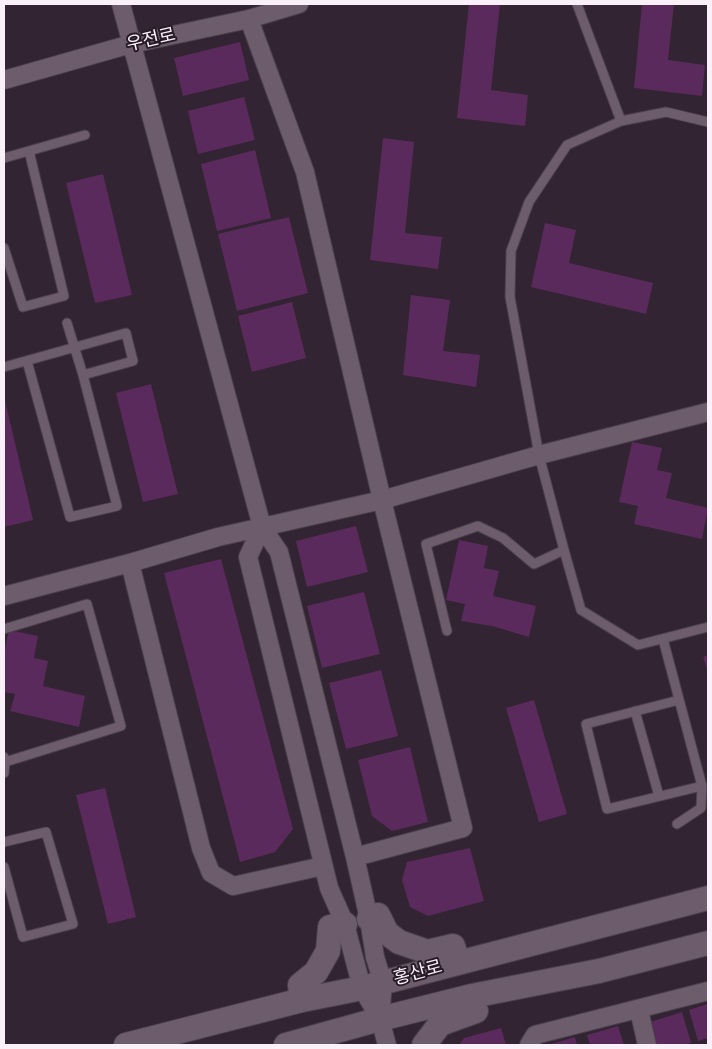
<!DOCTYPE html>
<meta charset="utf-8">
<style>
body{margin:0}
#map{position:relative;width:712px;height:1049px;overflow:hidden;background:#322432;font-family:"Open Sans",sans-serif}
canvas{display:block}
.frame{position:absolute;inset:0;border:5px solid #faf0fa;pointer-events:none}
</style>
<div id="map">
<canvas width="712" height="1049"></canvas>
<div class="frame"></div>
</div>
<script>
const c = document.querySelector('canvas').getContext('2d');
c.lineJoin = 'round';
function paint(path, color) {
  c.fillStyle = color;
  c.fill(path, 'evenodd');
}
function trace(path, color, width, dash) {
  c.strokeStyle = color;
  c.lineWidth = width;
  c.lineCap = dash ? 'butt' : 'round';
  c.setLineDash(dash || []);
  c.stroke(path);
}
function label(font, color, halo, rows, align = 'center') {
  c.font = font + ' "Open Sans","Noto Sans KR",sans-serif';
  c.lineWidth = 4;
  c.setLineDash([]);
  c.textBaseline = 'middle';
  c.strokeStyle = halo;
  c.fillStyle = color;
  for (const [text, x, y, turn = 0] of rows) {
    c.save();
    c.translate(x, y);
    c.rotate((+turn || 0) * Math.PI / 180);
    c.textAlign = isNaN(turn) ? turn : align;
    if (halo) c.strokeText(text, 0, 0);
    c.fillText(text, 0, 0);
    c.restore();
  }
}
paint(new Path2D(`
 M 469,4 L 500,4 L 491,90 L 528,95 L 525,126 L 457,118 Z
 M 642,4 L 674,4 L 668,60 L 705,65 L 702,96 L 634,88 Z
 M 240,42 L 249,80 L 183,96 L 174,58 Z
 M 244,97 L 255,140 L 198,154 L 188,111 Z
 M 383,138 L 414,142 L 405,233 L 442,237 L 438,269 L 370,260 Z
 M 255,150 L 271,218 L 217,231 L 201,164 Z
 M 103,174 L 132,295 L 95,303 L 66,183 Z
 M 289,217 L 308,293 L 237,311 L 218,234 Z
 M 545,223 L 576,230 L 569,263 L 653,283 L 646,314 L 531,287 Z
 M 411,295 L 450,300 L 443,351 L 480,355 L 476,387 L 403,375 Z
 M 292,302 L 306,358 L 252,372 L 238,316 Z
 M 151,384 L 178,494 L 143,502 L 116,393 Z
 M 4,396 L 33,520 L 4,527 Z
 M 632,442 L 662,448 L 657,470 L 672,473 L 666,498 L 708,508 L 702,539 L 634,524 L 638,506 L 619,502 Z
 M 356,526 L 368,572 L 307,587 L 296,541 Z
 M 459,540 L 488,546 L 484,568 L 499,571 L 493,596 L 536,606 L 529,637 L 492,626 L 461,621 L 465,604 L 446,600 Z
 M 221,559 L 293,829 L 275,852 L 240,862 L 164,573 Z
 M 364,592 L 380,654 L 322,668 L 307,606 Z
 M 9,630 L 38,636 L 34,658 L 48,661 L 43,686 L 85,696 L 79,727 L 10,711 L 15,694 L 4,692 L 4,653 Z
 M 708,655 L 708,672 L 703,657 Z
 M 381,670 L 398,736 L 346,749 L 329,683 Z
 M 534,700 L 567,814 L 539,822 L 506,708 Z
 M 410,747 L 428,822 L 392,831 L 372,816 L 358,760 Z
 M 105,788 L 136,917 L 108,924 L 76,795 Z
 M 470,848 L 484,901 L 428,916 L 410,907 L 402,880 L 407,862 Z
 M 708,1004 L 708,1038 L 698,1041 L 689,1010 Z
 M 682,1012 L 691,1043 L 684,1045 L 653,1045 L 647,1023 Z
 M 618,1026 L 624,1045 L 590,1045 L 587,1035 Z
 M 501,1028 L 506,1045 L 459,1045 L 464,1038 Z
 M 575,1037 L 577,1045 L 548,1045 Z`), '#5b2a5c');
const lane = new Path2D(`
 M 577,4 L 621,121 L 567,145 L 529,202 L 511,251 L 510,297 L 539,455 L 564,550 L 581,610 L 638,645 L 708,627
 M 621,121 L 666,112 L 708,122
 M 4,158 L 85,135
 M 4,248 L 23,307 L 64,296 L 29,151
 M 27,361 L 70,517 L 117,506 L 83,375 L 67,323
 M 4,367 L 126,333 L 133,361 L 83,375
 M 4,629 L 87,604 L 121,726 L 5,762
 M 447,631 L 426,544 L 478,526 L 503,538 L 534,564 L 564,550
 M 663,639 L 702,786 L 701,808 L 677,824
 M 679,700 L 586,724 L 607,809 L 702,786
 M 635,711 L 659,796
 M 4,773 L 5,762 L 4,757
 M 4,842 L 46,832 L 73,924 L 23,937 L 4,867`);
const street = new Path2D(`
 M 121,4 L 262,527 L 279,552 L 355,857 L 369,919 L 375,957 L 383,983 L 380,1019
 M 249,19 L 305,172 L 382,500 L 463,828 L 355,857
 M 4,80 L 131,44 L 249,19 L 299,4
 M 262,527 L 248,557 L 329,888 L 345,924 L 362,988 L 380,1019 L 387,1045
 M 130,563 L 201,848 L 211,873 L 233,886 L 323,866
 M 4,596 L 130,563 L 218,537 L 382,500 L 539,455 L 708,412
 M 639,1010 L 647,1045
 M 529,1045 L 535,1035 L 708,991`);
const secondary = new Path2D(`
 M 369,919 L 378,915 L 387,933 L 399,942 L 428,952 L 453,946 L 458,962
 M 302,1000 L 300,985 L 316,972 L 328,951 L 330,927 L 345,924
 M 126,1045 L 302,1000 L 362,988 L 708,898
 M 286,1045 L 380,1019 L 472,996 L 599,971 L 708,943
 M 424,1045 L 440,1024 L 476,1011 L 472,996`);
trace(lane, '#4b3f4b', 11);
trace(street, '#4b3f4b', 20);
trace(secondary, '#4b3f4b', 26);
trace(lane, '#6c5c6c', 9);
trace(street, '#6c5c6c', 18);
trace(secondary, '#6c5c6c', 24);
label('18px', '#faf0fa', '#281b28', [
 ["우전로",151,40,-13],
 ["홍산로",418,973,-15]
]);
</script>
